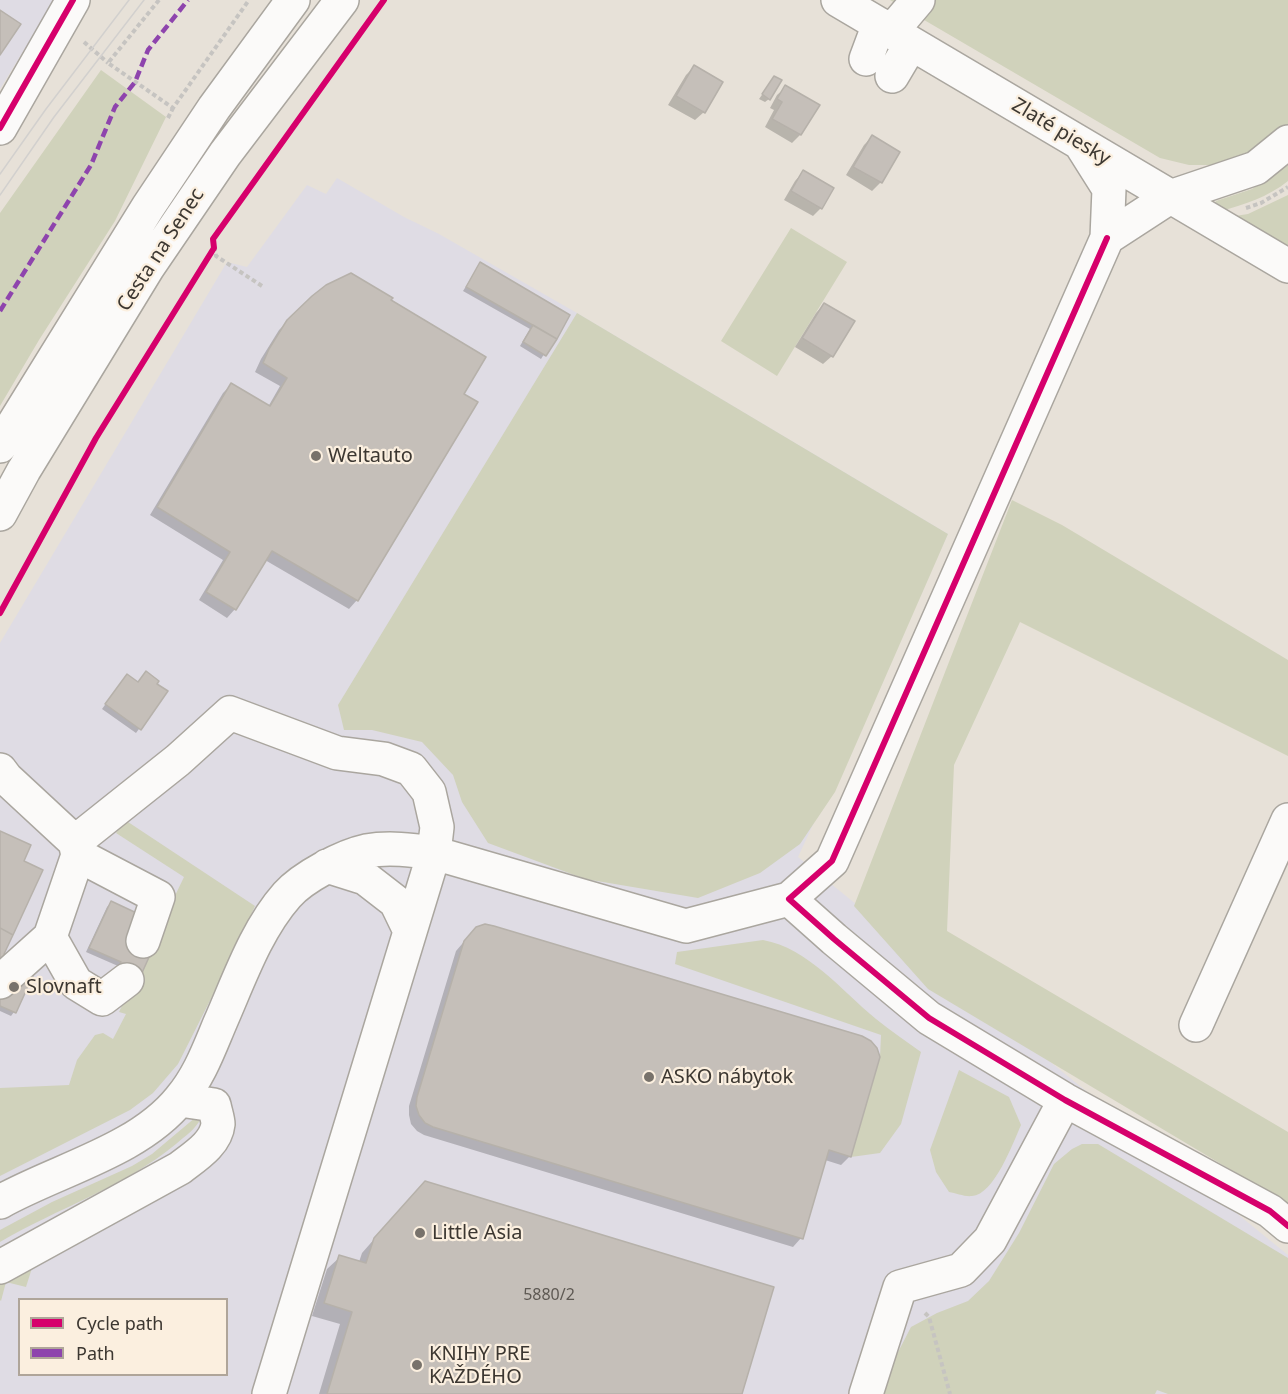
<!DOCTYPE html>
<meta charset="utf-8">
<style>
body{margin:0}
#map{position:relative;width:1288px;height:1394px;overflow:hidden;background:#e7e1d8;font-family:"Noto Sans",sans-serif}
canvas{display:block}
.legend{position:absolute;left:18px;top:1298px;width:210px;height:78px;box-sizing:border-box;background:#fbefdf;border:2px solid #afa599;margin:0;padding:8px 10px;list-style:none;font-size:18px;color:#3c3731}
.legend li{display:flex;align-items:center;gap:12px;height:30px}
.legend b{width:30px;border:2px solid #afa599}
</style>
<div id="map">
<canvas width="1288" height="1394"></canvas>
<ul class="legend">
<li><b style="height:8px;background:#d6006c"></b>Cycle path</li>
<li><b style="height:8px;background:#8e44ad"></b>Path</li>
</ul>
</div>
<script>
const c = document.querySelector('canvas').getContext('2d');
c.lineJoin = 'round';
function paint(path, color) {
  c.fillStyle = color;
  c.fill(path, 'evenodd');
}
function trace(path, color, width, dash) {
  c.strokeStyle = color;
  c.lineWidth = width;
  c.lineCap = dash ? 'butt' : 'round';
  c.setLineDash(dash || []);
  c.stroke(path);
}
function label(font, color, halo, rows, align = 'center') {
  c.font = font + ' "Noto Sans",sans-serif';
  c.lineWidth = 4.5;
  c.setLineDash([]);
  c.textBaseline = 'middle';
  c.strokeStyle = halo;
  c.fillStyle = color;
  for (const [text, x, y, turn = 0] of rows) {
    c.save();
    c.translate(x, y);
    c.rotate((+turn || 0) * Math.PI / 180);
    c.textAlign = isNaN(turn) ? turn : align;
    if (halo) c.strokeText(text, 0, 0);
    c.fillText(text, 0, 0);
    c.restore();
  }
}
paint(new Path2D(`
 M 0,0 L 55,0 L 0,89 Z
 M 337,178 L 404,217 L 439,234 L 577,313 L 948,534 L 798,857 L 1288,1255 L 1288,1394 L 0,1394 L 0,643 L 227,262 L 247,267 L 307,185 L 326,194 ZM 20,1300 L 226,1300 L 226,1374 L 20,1374 Z`), '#dfdce4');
paint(new Path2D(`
 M 890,0 L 1288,0 L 1288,124 L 1270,143 L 1258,151 L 1218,165 L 1189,165 L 1160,158 Z
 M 101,70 L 166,117 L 115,221 L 39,340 L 0,406 L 0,213 Z
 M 1288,165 L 1288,181 C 1268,197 1244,205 1220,211 L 1213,207 L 1216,201 L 1252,189 Z
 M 1288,195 L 1288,252 L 1229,217 L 1248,214 Z
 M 791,228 L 847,262 L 777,376 L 721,341 Z
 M 577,313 L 948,534 L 835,792 L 800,844 L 760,873 L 698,898 L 585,879 L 488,843 L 462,802 L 453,775 L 422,742 L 372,730 L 344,730 L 338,705 Z
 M 1012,500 L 1062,525 L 1288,660 L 1288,756 L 1020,622 L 954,765 L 947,931 L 1288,1132 L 1288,1204 L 928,989 L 854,906 Z
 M 125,820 L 255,906 L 231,959 L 178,1064 L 153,1093 L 130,1110 L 0,1176 L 0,1088 L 69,1085 L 77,1060 L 95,1035 L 103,1033 L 113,1039 L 126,1014 L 119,1012 L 184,877 L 116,833 Z
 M 763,940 C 808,948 842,991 876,1019 C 891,1031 906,1041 921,1052 L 901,1124 L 880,1153 L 851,1157 L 880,1057 L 881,1035 L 675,964 L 677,952 Z
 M 959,1070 L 1009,1097 L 1021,1125 C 1013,1143 994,1195 972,1196 C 965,1197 956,1193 949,1192 L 936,1172 L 930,1150 Z
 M 196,1117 L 201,1118 C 196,1129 185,1136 176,1144 C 124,1187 58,1208 0,1242 L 0,1230 L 52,1202 L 132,1166 L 152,1154 Z
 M 1082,1144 L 1098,1144 L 1288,1258 L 1288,1394 L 1168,1394 L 1157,1390 L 1155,1394 L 884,1394 L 896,1356 L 911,1327 L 937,1313 L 968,1301 L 989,1281 L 1019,1233 L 1054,1164 L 1072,1149 Z
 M 32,1268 L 26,1287 L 6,1282 L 1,1301 L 0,1300 L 0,1279 Z`), '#d0d2bb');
paint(new Path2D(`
 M 694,67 L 704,112 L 695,120 L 668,105 L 686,75 Z
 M 774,78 L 769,99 L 765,102 L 759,99 Z
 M 786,87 L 818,105 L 800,135 L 792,143 L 765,127 L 774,110 L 770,108 L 777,95 Z
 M 872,137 L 898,152 L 881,182 L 872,191 L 846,175 L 864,145 Z
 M 803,172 L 821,208 L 813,216 L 784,200 L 795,181 Z
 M 480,264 L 568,316 L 541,359 L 520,346 L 530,329 L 463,291 Z
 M 313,297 L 389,301 L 462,394 L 476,402 L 357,600 L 349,609 L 265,560 L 235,609 L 227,618 L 199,600 L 223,560 L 150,515 L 223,393 L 231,385 L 268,407 L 280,386 L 255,372 L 261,359 L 279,330 Z
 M 824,304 L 832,356 L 823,364 L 795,347 L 816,313 Z
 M 123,680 L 137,684 L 155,684 L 166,692 L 136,733 L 102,709 Z
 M 0,832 L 22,862 L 2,955 L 14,1012 L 11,1016 L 0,1011 Z
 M 111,903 L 152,947 L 112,979 L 118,966 L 86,952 L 107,907 Z
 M 468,937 L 850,1156 L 841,1165 L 825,1160 L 801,1238 L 793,1247 L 424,1135 L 417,1131 L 411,1124 L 409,1115 L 409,1106 L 456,951 Z
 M 412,1196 L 740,1394 L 319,1394 L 340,1324 L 312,1316 L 327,1269 L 340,1257 L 359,1262 L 362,1253 Z`), '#0003');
const building = new Path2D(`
 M 0,10 L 21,24 L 0,55 Z
 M 694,65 L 723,82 L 705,113 L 676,96 Z
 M 774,76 L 782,80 L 770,100 L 762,94 Z
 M 785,85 L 820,105 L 801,135 L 772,119 L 782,102 L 777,99 Z
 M 872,135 L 900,152 L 882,183 L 853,167 Z
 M 803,170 L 834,188 L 822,209 L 791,191 Z
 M 480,262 L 570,315 L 557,339 L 466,287 Z
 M 351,273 L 393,298 L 391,300 L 486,357 L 464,394 L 478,402 L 358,601 L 272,551 L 236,610 L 206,592 L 230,552 L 157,507 L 231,383 L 270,406 L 287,378 L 263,363 L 269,349 L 287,320 L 312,296 L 326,285 Z
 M 824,303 L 855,321 L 833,357 L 802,338 Z
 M 533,325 L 557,339 L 546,356 L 523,342 Z
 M 146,671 L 159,681 L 157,684 L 168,691 L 141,730 L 105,704 L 127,674 L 138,682 Z
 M 0,831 L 31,845 L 24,861 L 43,870 L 13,935 L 0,928 Z
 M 111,901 L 143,916 L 154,946 L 137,984 L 115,975 L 121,962 L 89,948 Z
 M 485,924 L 494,926 L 862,1036 L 871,1041 L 877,1048 L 880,1057 L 851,1157 L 829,1150 L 803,1239 L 433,1127 L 425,1123 L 419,1115 L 416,1106 L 417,1097 L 464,941 L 476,927 Z
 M 0,928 L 13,935 L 4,954 L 36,969 L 16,1013 L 0,1006 Z
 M 425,1181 L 774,1287 L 742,1394 L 327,1394 L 352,1312 L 324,1303 L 339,1255 L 366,1263 L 374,1238 Z`);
paint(building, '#c5bfb9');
trace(building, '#b6b1aa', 1.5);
const minor = new Path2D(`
 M 838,0 L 1288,266
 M 891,32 L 918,0
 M 866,59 L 879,24
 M 892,76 L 911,44
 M 0,128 L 73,0
 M 1107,238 L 1170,197 L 1256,168 L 1288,142
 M 0,770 L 6,778 L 75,842 L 78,855 L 50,937 L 0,982
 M 75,842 L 178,760 L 230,713 L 337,753 L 384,759 L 411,769 L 429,792 L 437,827 L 434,853 L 269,1394
 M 78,855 L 158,897 L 143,941
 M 327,866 L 365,878 L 396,902 L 410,931
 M 789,899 L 834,939 L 929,1018 L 1065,1100 L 1270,1211 L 1288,1226
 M 50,937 L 76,983 L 102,999 L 127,980
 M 1196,1025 L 1288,820
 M 0,1202 C 57,1170 138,1151 180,1099 C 199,1077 209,1049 220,1023 C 239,980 256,930 287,895 C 303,877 343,856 366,851 C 389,847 412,850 434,853 L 686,926 L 789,899 L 832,861 L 1107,238 L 1109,189 L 1080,143
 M 0,1267 L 180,1168 C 194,1157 216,1144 218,1124 C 218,1119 215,1111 214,1105 L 180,1100
 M 866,1394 L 900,1287 L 961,1270 L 990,1240 L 1065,1100`);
const major = new Path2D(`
 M 0,446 L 148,207 L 214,108 L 293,0
 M 0,514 L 24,470 L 148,267 L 225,154 L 342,0`);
trace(minor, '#aaa69f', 36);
trace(major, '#aaa69f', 36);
trace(new Path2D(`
 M 159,0 L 108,63 L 173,108 L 249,0
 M 84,42 L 108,63
 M 168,118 L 173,108
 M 1246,208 L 1261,203 L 1288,187
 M 262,286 L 216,256 L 213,239 L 291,131
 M 925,1313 L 929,1317 L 950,1394`), '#c6c4c1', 4, [4.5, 3]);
trace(minor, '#fbfaf9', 33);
trace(major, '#fbfaf9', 33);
trace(new Path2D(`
 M 0,174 L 46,109 L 129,0
 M 0,195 L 54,117 L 144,0`), '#d2d0ce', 1.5);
trace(new Path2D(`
 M 0,311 L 91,165 L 115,107 L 135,82 L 148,50 L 188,0`), '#8e44ad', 4.5, [9, 4.5]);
trace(new Path2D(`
 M 0,128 L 73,0
 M 1107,238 L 832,861 L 789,899 L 834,939 L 929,1018 L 1065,1100 L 1270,1211 L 1288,1226
 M 0,613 L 96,438 L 214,248 L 213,239 L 384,0`), '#d6006c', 6);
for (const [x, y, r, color] of [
 [316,456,6,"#78726b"],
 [14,987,6,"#78726b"],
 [649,1077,6,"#78726b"],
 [420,1233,6,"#78726b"],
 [417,1365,6,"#78726b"]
]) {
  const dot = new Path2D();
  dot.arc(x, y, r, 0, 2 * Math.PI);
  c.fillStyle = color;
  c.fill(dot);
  trace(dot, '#fbefdf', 2);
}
label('16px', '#5e5953', null, [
 ["5880/2",549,1295]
]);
label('20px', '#3c3731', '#fbefdf', [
 ["Zlaté piesky",1061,132,31],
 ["Cesta na Senec",161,250,-57]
]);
label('20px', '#3c3731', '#fbefdf', [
 ["Weltauto",328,456],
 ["Slovnaft",26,987],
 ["ASKO nábytok",661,1077],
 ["Little Asia",432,1233],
 ["KNIHY PRE",429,1354],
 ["KAŽDÉHO",429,1377]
], 'left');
</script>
